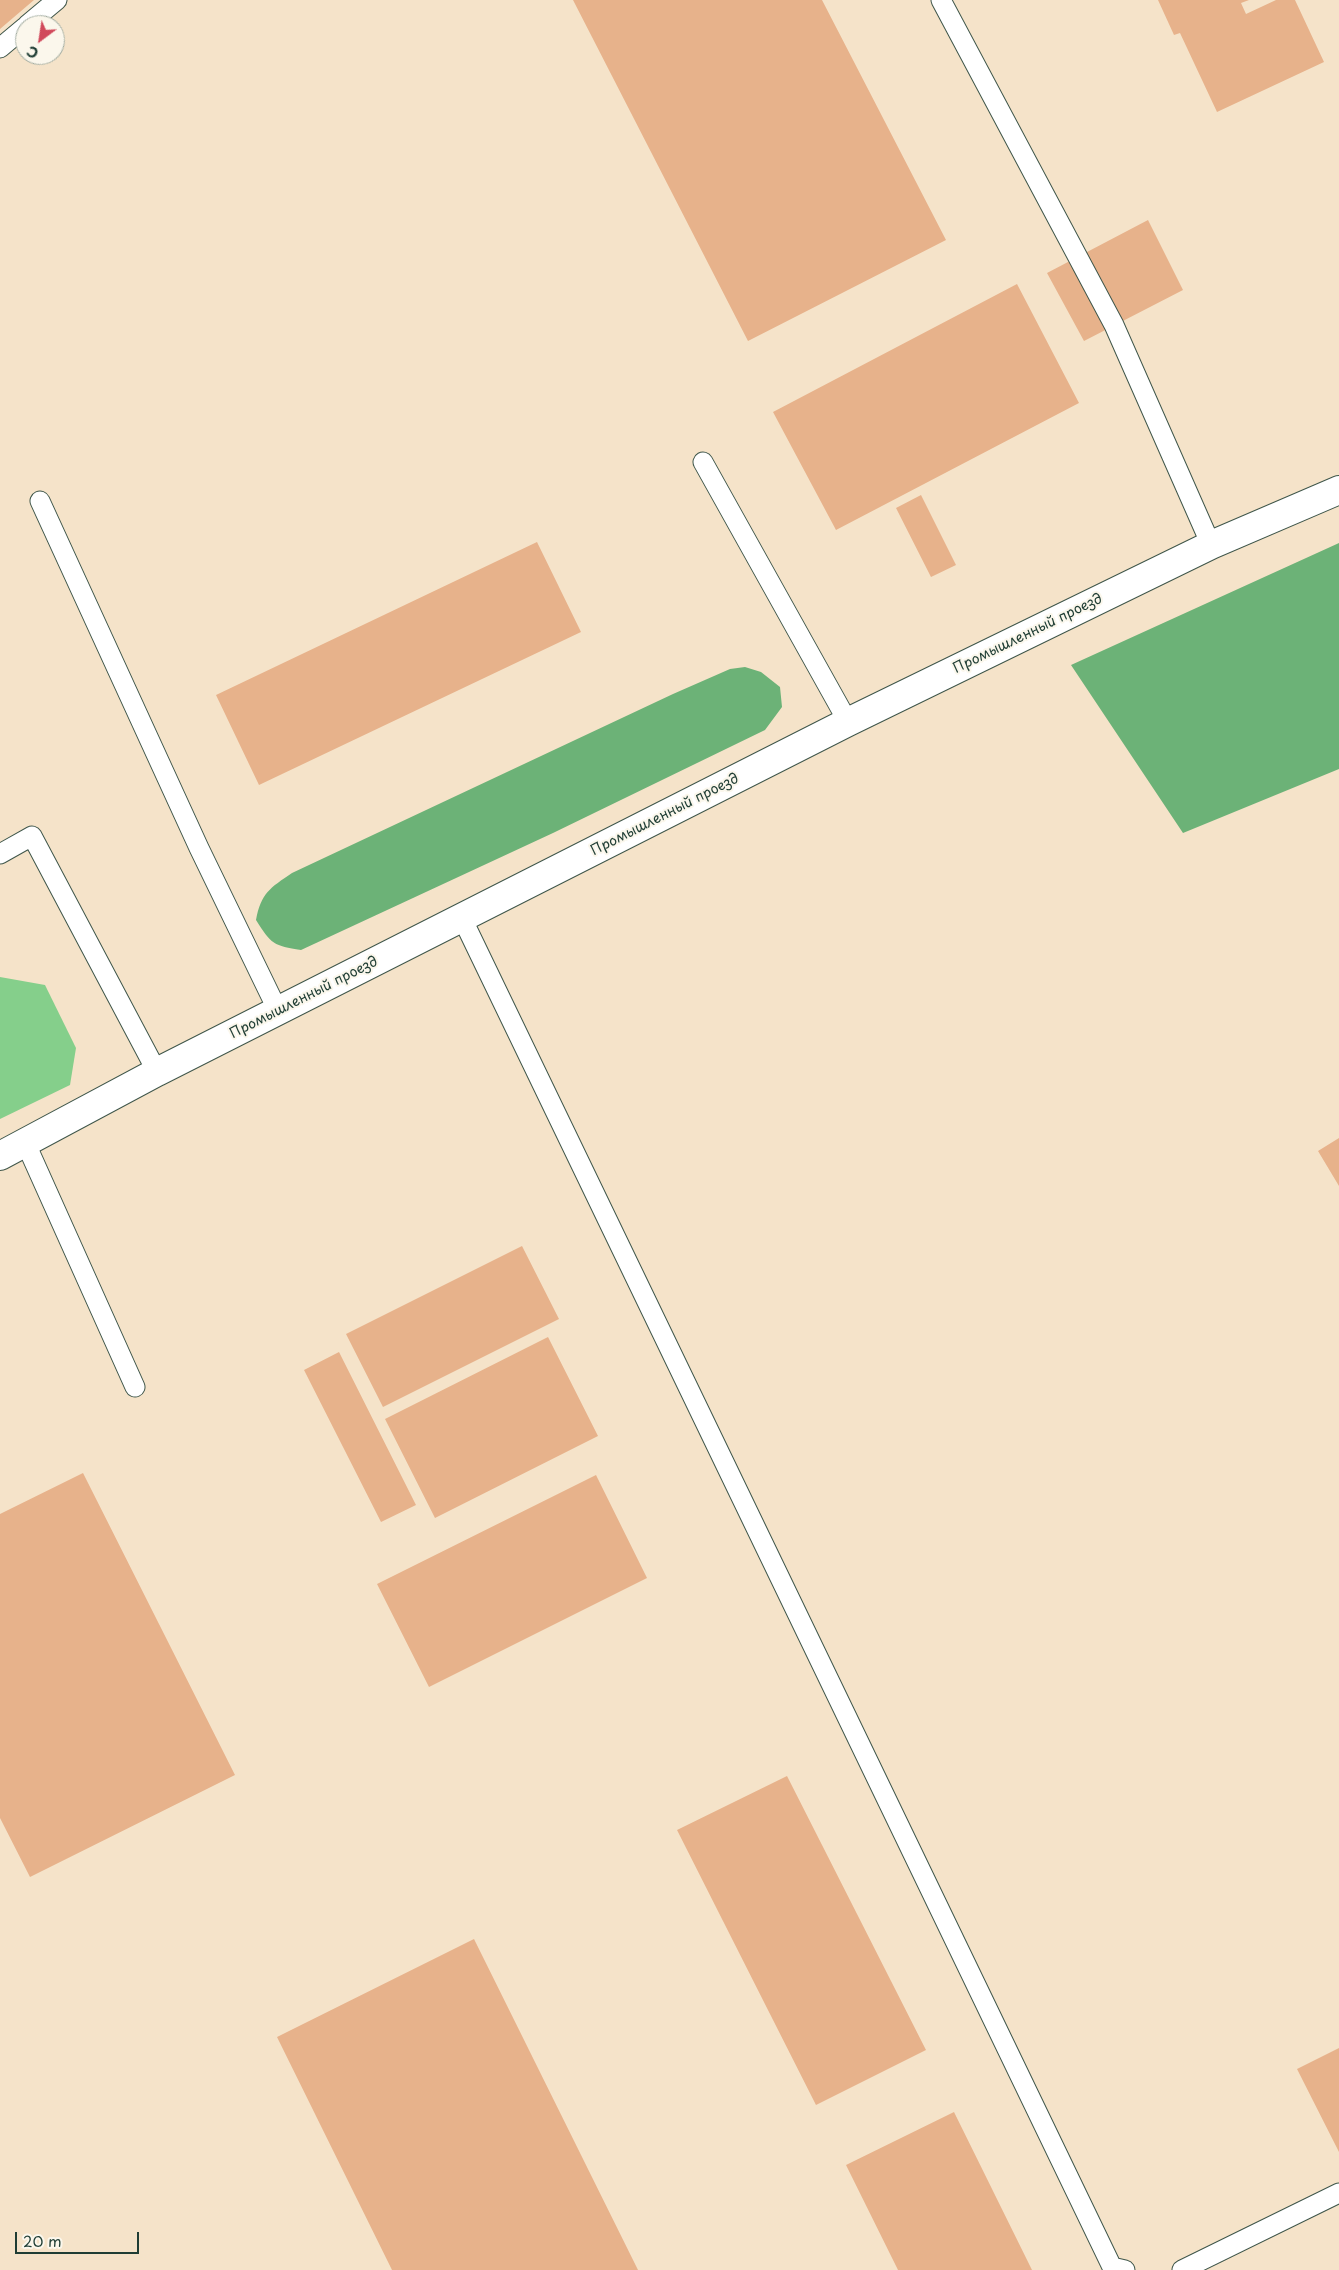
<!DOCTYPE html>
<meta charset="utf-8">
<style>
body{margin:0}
#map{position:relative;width:1339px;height:2270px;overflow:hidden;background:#f5e3c9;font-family:"Playpen Sans",sans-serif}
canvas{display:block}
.north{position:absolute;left:15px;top:15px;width:50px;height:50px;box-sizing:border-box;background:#fbf7ec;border:1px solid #a3ada2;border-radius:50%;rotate:211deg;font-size:14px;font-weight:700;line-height:20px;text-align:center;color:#1f3d34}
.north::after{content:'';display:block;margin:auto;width:18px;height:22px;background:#d1495b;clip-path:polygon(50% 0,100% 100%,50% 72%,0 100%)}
.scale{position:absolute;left:15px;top:2232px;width:124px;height:22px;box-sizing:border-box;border:2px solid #1f3d34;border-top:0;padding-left:6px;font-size:15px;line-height:18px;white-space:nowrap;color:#1f3d34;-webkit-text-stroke:4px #fbf7ec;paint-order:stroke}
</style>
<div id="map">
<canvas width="1339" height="2270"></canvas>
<div class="north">С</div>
<div class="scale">20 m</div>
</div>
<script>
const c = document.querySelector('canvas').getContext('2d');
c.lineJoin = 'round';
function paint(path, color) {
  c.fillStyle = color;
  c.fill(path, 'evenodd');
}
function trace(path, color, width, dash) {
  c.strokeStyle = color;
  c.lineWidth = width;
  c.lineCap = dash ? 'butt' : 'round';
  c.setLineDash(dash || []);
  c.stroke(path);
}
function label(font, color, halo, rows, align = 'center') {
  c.font = font + ' "Playpen Sans",sans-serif';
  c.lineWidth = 4;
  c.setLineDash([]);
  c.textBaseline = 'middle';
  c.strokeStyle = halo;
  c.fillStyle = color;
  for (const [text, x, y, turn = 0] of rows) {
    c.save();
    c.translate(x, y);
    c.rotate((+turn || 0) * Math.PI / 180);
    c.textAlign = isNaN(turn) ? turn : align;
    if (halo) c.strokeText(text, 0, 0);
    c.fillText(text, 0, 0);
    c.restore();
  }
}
paint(new Path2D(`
 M 0,977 L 45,985 L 76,1048 L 70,1085 L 0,1119 Z`), '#85cf8b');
paint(new Path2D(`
 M 1339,543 L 1339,769 L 1183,833 L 1071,665 Z
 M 745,667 L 761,672 L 780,687 L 782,707 L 765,730 L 553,833 L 301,950 C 274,946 271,944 256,920 C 261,893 270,888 292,873 L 673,694 L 730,669 Z`), '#6cb277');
paint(new Path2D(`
 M 0,0 L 34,0 L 0,29 Z
 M 573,0 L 822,0 L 946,240 L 748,341 Z
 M 1158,0 L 1249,0 L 1241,3 L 1246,14 L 1276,0 L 1295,0 L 1324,62 L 1217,112 L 1180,33 L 1174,35 Z
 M 1148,220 L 1183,290 L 1084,341 L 1047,273 Z
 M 1017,284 L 1079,403 L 836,530 L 773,412 Z
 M 921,495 L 956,565 L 931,577 L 896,508 Z
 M 537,542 L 581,632 L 259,785 L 216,695 Z
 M 1339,1138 L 1339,1186 L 1318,1151 Z
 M 522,1246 L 559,1319 L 383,1407 L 346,1334 Z
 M 548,1337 L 598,1436 L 435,1518 L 385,1419 Z
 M 339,1352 L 416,1505 L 381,1522 L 304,1370 Z
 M 83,1473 L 235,1775 L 30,1877 L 0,1818 L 0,1514 Z
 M 596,1475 L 647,1578 L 429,1687 L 377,1584 Z
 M 787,1776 L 926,2050 L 816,2105 L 677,1830 Z
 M 474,1939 L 638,2270 L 392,2270 L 277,2037 Z
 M 1339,2048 L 1339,2152 L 1297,2069 Z
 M 954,2112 L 1032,2270 L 898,2270 L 846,2165 Z`), '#e7b28b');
const service = new Path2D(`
 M 941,0 L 1114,325 L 1211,545
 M 27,25 L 57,0
 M 0,48 L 25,27
 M 703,462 L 848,722
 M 40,501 L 199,848 L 278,1011
 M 0,854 L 32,836 L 157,1072
 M 462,918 L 1112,2267 L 1125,2270
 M 26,1144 L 135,1387
 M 1182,2270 L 1339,2193`);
const minor = new Path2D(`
 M 0,1156 L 157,1072 L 848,722 L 1211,545 L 1339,490`);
trace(service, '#3f564a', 21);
trace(minor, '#3f564a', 30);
trace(service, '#fff', 19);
trace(minor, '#fff', 28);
label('14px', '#1f3d34', '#fbf7ec', [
 ["Промышленный проезд",1028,634,-26],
 ["Промышленный проезд",665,815,-27],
 ["Промышленный проезд",304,998,-27]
]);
</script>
